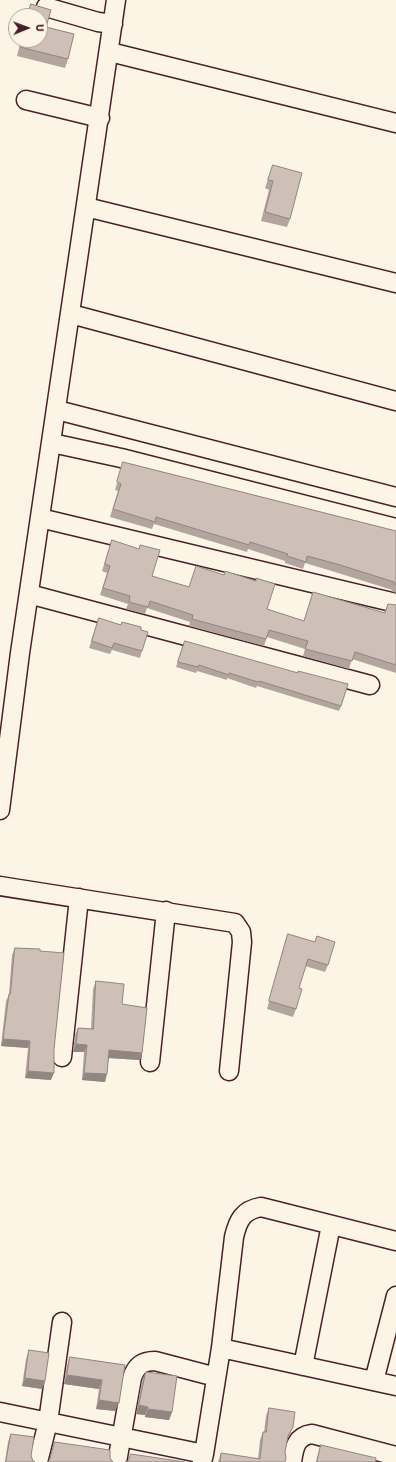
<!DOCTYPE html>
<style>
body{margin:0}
#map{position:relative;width:396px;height:1462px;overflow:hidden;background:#fcf5e5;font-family:"Shantell Sans",sans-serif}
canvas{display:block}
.north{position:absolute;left:8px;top:8px;width:40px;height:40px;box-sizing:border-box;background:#fcf5e5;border:1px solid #b59f9b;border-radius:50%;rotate:89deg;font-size:11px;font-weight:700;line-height:16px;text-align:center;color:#4a1f2b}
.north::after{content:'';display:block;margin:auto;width:14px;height:18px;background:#4a1f2b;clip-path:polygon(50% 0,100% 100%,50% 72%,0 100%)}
</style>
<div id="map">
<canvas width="396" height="1462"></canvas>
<div class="north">U</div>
</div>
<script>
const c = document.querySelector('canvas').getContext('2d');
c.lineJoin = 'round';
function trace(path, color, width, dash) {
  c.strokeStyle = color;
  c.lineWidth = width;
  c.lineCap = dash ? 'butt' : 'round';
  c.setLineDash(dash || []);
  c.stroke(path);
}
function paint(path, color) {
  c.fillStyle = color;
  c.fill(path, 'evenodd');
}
const minor = new Path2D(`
 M 46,7 L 98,22 L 113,24
 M 110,52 L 396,123
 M 26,100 L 100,118
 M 86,207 L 396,283
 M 71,314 L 396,401
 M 57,410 L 396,497
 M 52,443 L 121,458 L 396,528
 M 40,518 L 396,603
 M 29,594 L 370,685
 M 0,810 L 20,653 L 116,0
 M 0,886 L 235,923 L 241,932 L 242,942 L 229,1071
 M 62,1057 L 79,898
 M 150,1062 L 166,911
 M 221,1348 L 396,1386
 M 303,1366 L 331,1225
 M 374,1381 L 396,1296
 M 0,1412 L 204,1454 L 202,1462
 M 204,1454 L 221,1348 L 234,1237 C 238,1220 243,1210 261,1207 L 396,1241
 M 38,1462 L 48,1422 L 62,1322
 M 117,1462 L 132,1378 C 136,1366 142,1361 155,1361 L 216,1377
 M 292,1462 C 294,1448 296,1436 312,1434 L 396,1456`);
trace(minor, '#4a1f2b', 21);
trace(minor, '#fcf5e5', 18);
paint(new Path2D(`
 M 31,4 L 51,10 L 46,27 L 74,34 L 68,59 L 65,68 L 17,56 L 21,40 L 40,40 L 40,16 L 27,16 Z
 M 273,165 L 290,219 L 287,227 L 261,221 L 269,190 L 265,188 Z
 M 123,462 L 396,531 L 396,593 L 391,591 L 392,590 L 335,572 L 305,563 L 303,569 L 285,563 L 285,561 L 248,549 L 247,552 L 154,524 L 152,529 L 110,517 L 118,491 L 115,490 Z
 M 112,540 L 152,576 L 267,609 L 304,621 L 313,592 L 384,613 L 388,604 L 396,605 L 396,673 L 352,659 L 349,669 L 303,656 L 305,649 L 267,637 L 264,646 L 189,626 L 190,622 L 147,608 L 145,614 L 126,609 L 128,604 L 100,595 L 107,573 L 102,571 Z
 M 99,618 L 121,625 L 141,630 L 142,651 L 140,658 L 112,650 L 110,654 L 89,648 Z
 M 183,646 L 341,706 L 339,711 L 257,686 L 256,688 L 227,678 L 227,680 L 197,671 L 196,673 L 176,667 Z
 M 288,934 L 315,942 L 317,936 L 328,965 L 325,972 L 305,966 L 299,988 L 296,1009 L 293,1017 L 267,1009 L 285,942 Z
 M 15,948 L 40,951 L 54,1049 L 51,1080 L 25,1078 L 28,1048 L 1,1046 L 6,1001 L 9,994 L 12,955 Z
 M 96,981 L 122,1004 L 142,1053 L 140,1060 L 109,1058 L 105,1082 L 82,1080 L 84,1052 L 73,1052 L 75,1035 L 78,1028 L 91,1029 L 93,989 Z
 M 29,1350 L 45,1381 L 42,1389 L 22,1386 L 26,1359 Z
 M 70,1357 L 125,1365 L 115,1411 L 96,1409 L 99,1389 L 64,1384 L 67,1365 Z
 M 146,1372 L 172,1412 L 169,1420 L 145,1417 L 145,1415 L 136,1414 L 142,1380 Z
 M 269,1408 L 293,1427 L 287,1440 L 285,1452 L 285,1462 L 218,1462 L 221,1453 L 258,1459 L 260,1440 L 263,1432 L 264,1432 L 266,1416 Z
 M 11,1434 L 31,1456 L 33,1461 L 35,1462 L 5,1462 L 8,1442 Z
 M 321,1445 L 375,1462 L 316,1462 Z`), '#b2a59d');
paint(new Path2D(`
 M 3,1039 L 30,1041 L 28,1048 L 1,1046 Z
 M 76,1044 L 87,1045 L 84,1052 L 73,1052 Z
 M 109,1050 L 142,1053 L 140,1060 L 107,1058 Z
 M 28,1071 L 54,1073 L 51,1080 L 25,1078 Z
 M 84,1073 L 107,1074 L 105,1082 L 82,1080 Z
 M 67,1375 L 102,1380 L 99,1389 L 64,1384 Z
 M 25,1378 L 45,1381 L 42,1389 L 22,1386 Z
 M 99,1400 L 119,1403 L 115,1411 L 96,1409 Z
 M 139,1405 L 148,1407 L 145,1415 L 136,1414 Z
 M 148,1409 L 172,1412 L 169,1420 L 145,1417 Z`), '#918680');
const building = new Path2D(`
 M 31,4 L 51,10 L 46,27 L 74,34 L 68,59 L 20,47 L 22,40 L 40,40 L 40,16 L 28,16 Z
 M 273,165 L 302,173 L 290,219 L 265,212 L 273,181 L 268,180 Z
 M 123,462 L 396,531 L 396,585 L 394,584 L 394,582 L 337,564 L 307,556 L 306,562 L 287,556 L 288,554 L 250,542 L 249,545 L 156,517 L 155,522 L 113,509 L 121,484 L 117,482 Z
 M 112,540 L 139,549 L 140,545 L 160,550 L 152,576 L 189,587 L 196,566 L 224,575 L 225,571 L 256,581 L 256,578 L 275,584 L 267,609 L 304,621 L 313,592 L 385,613 L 388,604 L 396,605 L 396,665 L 355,652 L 352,661 L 305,649 L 308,641 L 269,630 L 266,639 L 192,619 L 193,615 L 150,601 L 148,607 L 129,602 L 130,596 L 103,588 L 110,566 L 105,564 Z
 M 99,618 L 121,625 L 122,622 L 141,627 L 141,630 L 148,632 L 142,651 L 114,643 L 112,648 L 92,641 Z
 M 185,641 L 298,673 L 298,671 L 348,684 L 341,706 L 259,681 L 258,682 L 229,673 L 229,675 L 199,665 L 198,667 L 178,662 Z
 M 288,934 L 315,942 L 317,936 L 335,942 L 328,965 L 308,959 L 299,988 L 302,989 L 296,1009 L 269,1001 Z
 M 15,948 L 40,949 L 40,951 L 64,953 L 54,1049 L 54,1073 L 28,1071 L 30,1041 L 3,1039 L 9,994 L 10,994 Z
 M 96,981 L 124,984 L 122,1004 L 147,1008 L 142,1053 L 109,1050 L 107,1074 L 84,1073 L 87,1045 L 76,1044 L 78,1028 L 93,1029 Z
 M 29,1350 L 49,1353 L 45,1381 L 25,1378 Z
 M 70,1357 L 125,1365 L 119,1403 L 99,1400 L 102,1380 L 67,1375 Z
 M 146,1372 L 177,1376 L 172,1412 L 148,1409 L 148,1407 L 139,1405 Z
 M 269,1408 L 295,1412 L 293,1427 L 288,1436 L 285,1452 L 286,1458 L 285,1462 L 220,1462 L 221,1453 L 260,1459 L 263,1432 L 266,1432 Z
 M 11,1434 L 34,1437 L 31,1456 L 33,1461 L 35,1462 L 6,1462 Z
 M 55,1442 L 110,1450 L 110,1458 L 113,1462 L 47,1462 L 49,1461 Z
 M 321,1445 L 376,1458 L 375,1462 L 317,1462 Z
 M 131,1454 L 185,1462 L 125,1462 L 128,1461 Z`);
paint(building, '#cfc0b7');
trace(building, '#918680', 1);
</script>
